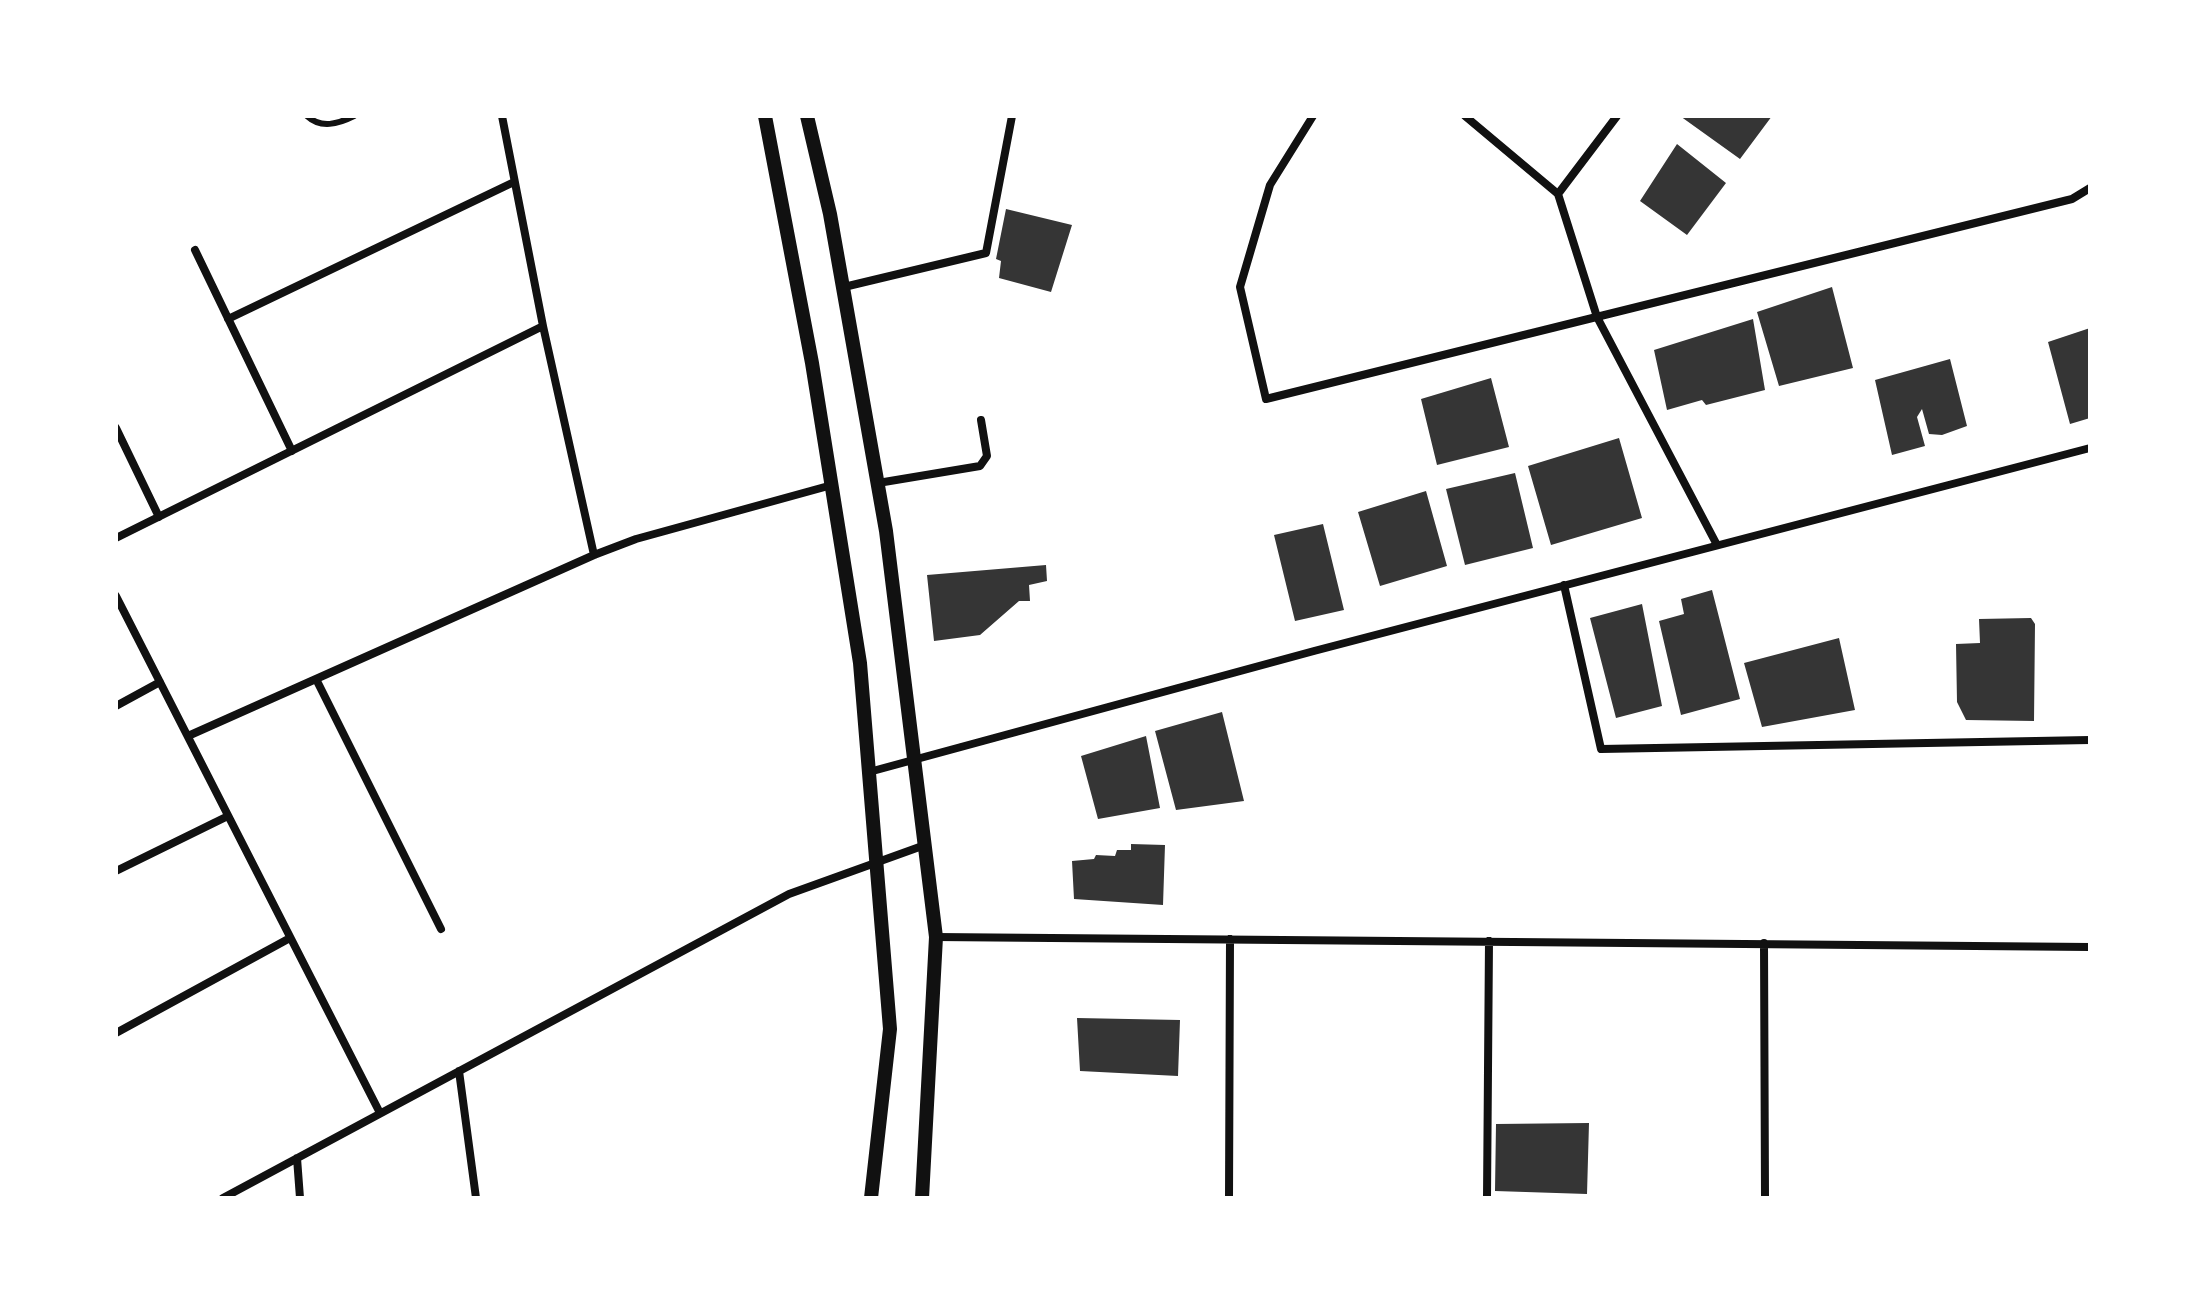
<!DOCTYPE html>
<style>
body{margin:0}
#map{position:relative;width:2206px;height:1314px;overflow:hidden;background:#fff;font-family:Bitter,serif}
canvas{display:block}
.frame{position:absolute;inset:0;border:118px solid #fff;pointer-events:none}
</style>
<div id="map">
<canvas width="2206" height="1314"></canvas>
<div class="frame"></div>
</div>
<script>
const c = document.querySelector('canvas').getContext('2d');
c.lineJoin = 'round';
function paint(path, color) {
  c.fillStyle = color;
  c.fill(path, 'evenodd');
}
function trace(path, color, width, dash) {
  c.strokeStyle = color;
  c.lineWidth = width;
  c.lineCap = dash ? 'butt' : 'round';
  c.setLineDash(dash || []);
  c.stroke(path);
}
paint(new Path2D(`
 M 1680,116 L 1772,116 L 1740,159 Z
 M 1677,144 L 1726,183 L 1687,235 L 1640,201 Z
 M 1006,209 L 1072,225 L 1051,292 L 999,278 L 1001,261 L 996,259 Z
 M 1832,287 L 1853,368 L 1779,386 L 1757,312 Z
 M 1753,319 L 1765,390 L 1706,405 L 1702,400 L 1667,410 L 1654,350 Z
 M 2090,328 L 2090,418 L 2070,424 L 2048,342 Z
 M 1950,359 L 1967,426 L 1942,435 L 1929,434 L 1922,409 L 1917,417 L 1925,446 L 1892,455 L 1875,380 Z
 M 1491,378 L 1509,447 L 1437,465 L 1421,399 Z
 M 1619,438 L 1642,518 L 1551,545 L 1528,466 Z
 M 1515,473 L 1533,548 L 1465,565 L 1446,489 Z
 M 1426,491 L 1447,566 L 1380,586 L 1358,512 Z
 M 1323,524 L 1344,610 L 1295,621 L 1274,535 Z
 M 1046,565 L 1047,581 L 1029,585 L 1030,601 L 1019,601 L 980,635 L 934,641 L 927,575 Z
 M 1712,590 L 1740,699 L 1681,715 L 1659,621 L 1684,614 L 1681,599 Z
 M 1642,604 L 1662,706 L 1616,718 L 1590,618 Z
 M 2031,618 L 2035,624 L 2034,721 L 1966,720 L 1957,702 L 1956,644 L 1980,643 L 1979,619 Z
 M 1839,638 L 1855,710 L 1762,727 L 1744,663 Z
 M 1222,712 L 1244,801 L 1176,810 L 1155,731 Z
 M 1146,736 L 1160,808 L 1098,819 L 1081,756 Z
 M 1131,844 L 1165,845 L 1163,905 L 1074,899 L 1072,861 L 1094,859 L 1096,855 L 1115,856 L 1117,850 L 1131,850 Z
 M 1077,1018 L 1180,1020 L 1178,1076 L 1080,1071 Z
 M 1589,1123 L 1587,1194 L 1495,1191 L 1496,1124 Z`), '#353535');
trace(new Path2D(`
 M 307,116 C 321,129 338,124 354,116`), '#111', 6);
trace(new Path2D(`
 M 502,116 L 543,326
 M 1313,116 L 1270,185 L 1240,287 L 1266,399 L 2072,199 L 2090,188
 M 1465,116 L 1558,194 L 1597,317 L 1717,545
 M 1558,194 L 1617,116
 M 195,250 L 292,451
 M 844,287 L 986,253 L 1012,116
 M 228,319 L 514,182
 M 116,428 L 159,517
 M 878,483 L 980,466 L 987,456 L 981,420
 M 116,538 L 543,326 L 594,555
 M 1564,585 L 1601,749 L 2090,740
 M 116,596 L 380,1113
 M 316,679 L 441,929
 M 116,706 L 160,682
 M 188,736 L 594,555 L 636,539 L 832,485
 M 869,772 L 1314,651 L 2090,448
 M 116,871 L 228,816
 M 936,937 L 2090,947
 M 1764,943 L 1765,1198
 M 116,1033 L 290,938
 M 459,1071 L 476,1198
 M 297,1158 L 300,1198
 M 223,1198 L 789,894 L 925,845
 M 1229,1198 L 1230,939
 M 1487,1198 L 1489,941`), '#111', 8);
trace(new Path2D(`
 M 765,116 L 812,363 L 860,663 L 890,1029 L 871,1198
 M 807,116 L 830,214 L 886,531 L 936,937 L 922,1198`), '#111', 14);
</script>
